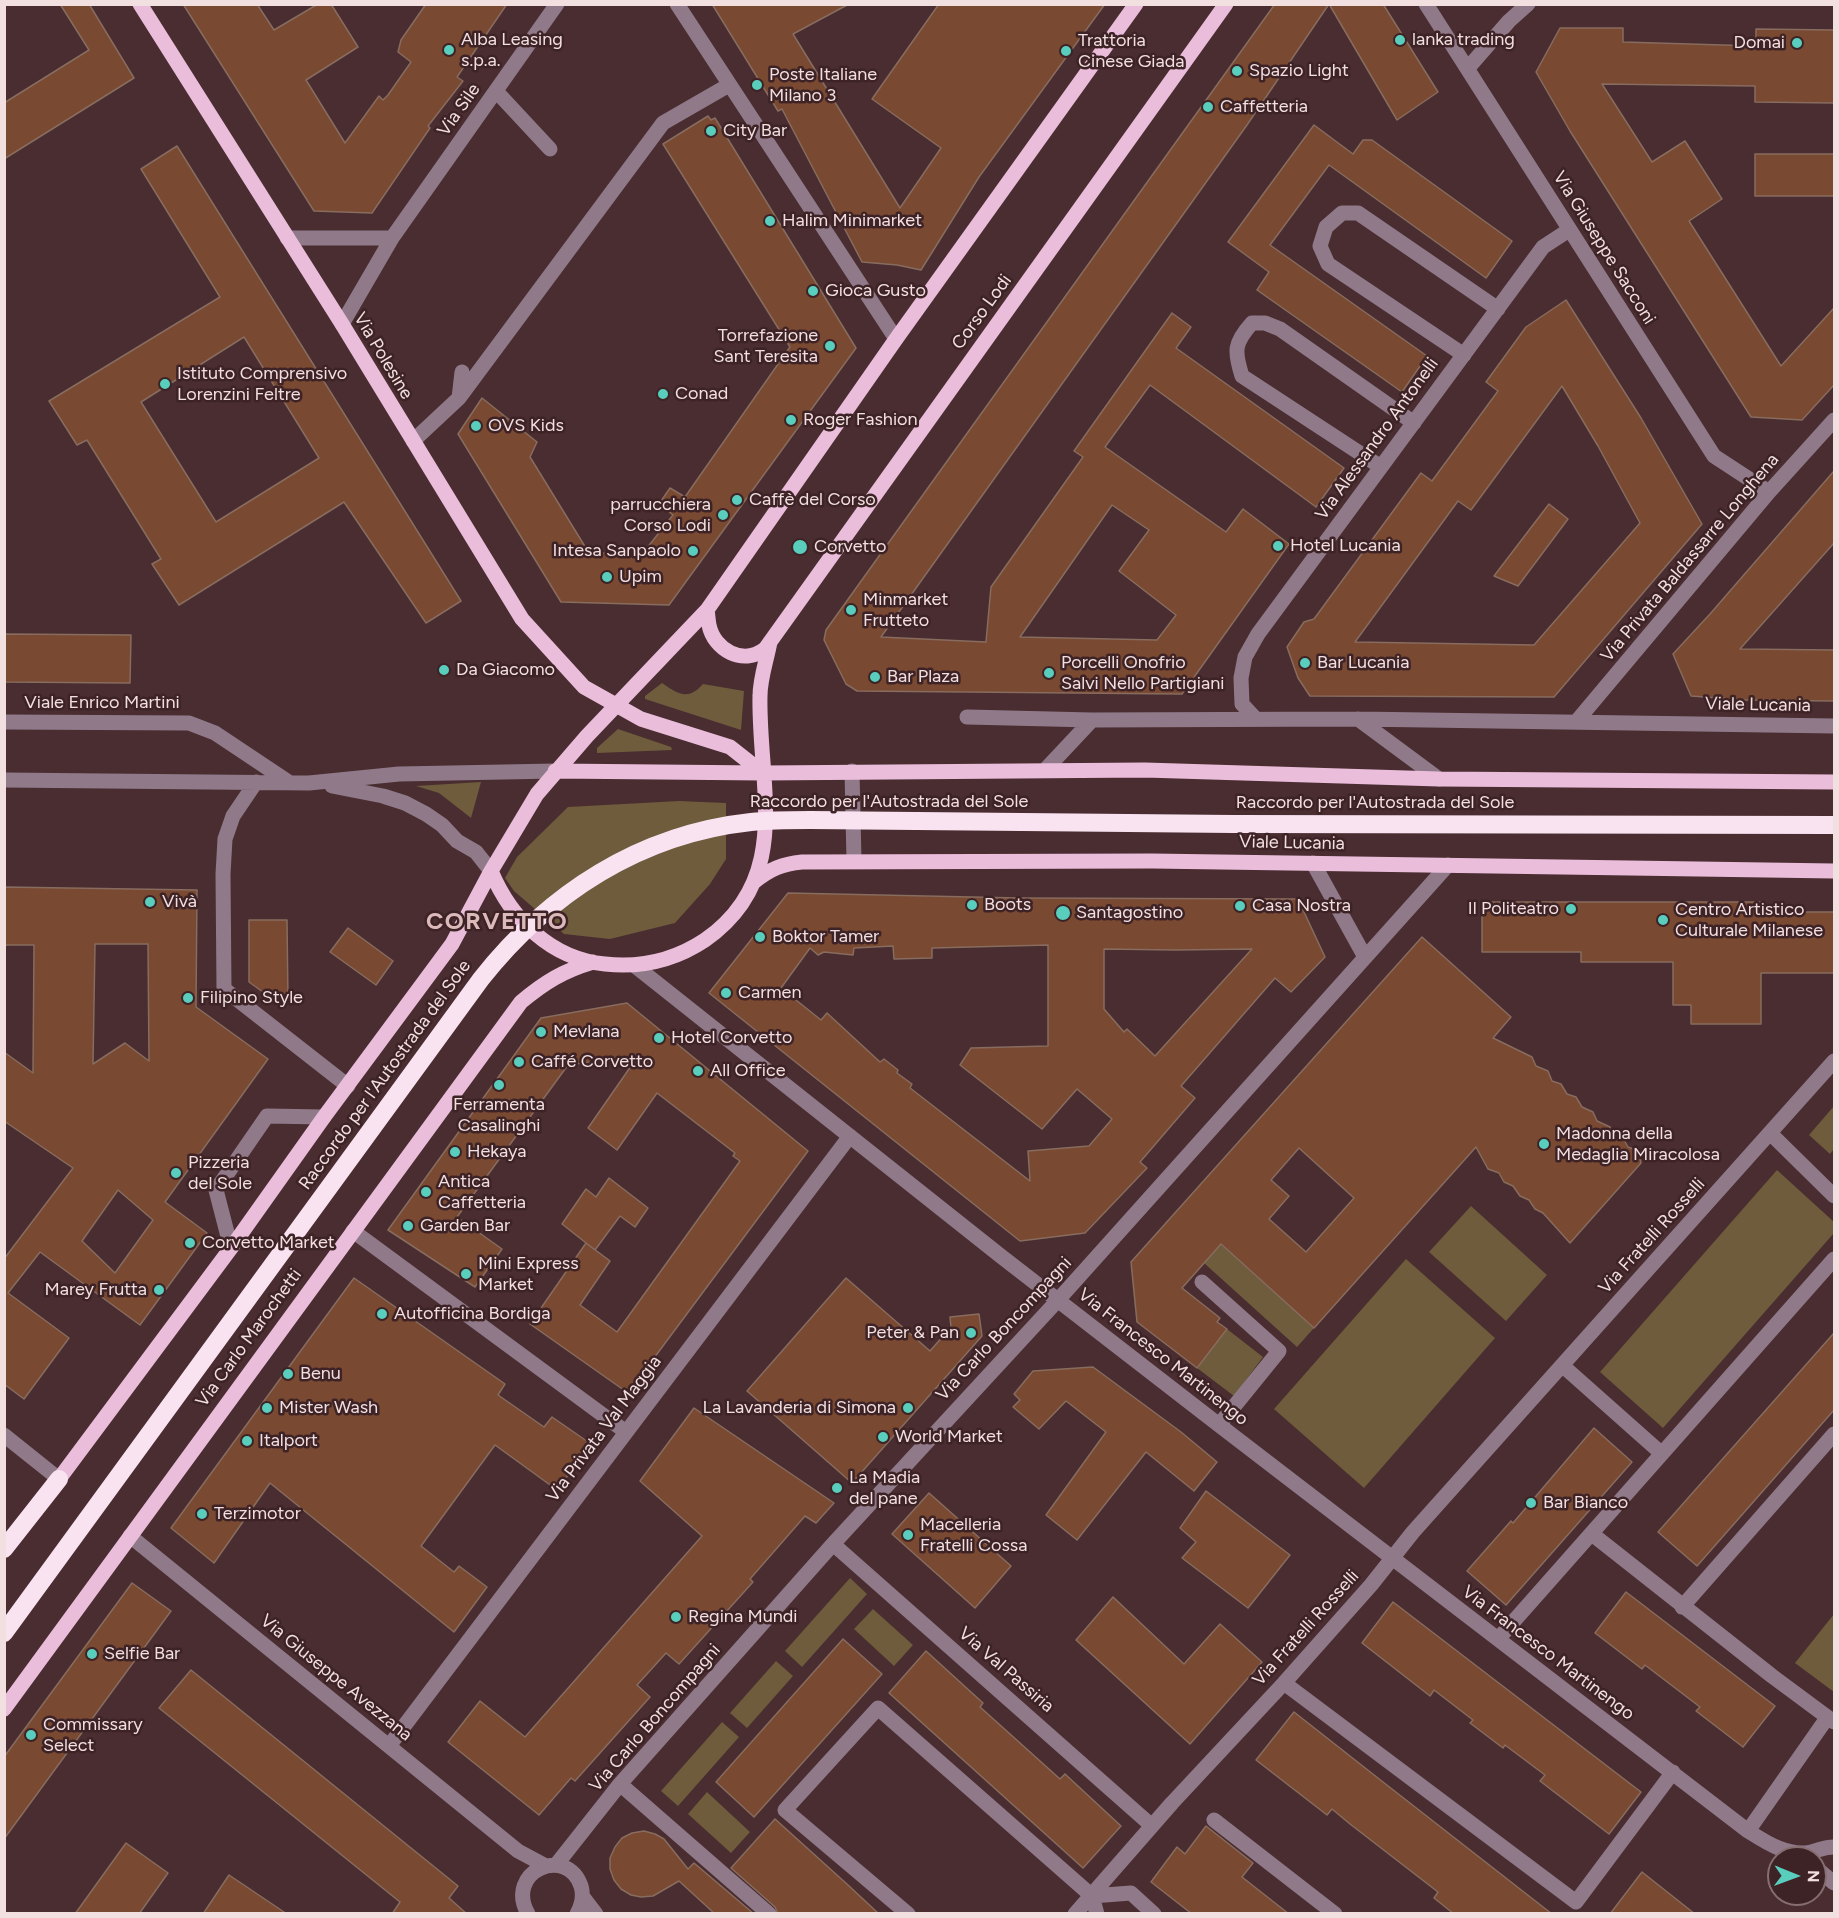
<!DOCTYPE html>
<meta charset="utf-8">
<style>
body{margin:0}
#map{position:relative;width:1839px;height:1918px;overflow:hidden;background:#492d30;font-family:Figtree,sans-serif}
canvas{display:block}
.frame{position:absolute;inset:0;border:6px solid #f2dfe0;pointer-events:none}
.north{position:absolute;left:1767px;top:1846px;width:60px;height:60px;box-sizing:border-box;background:#3e2326;border:2px solid #866e70;border-radius:50%;rotate:91deg;font-size:16px;font-weight:700;line-height:24px;text-align:center;color:#f2dfe0}
.north::after{content:'';display:block;margin:auto;width:21px;height:27px;background:#5acebc;clip-path:polygon(50% 0,100% 100%,50% 72%,0 100%)}
</style>
<div id="map">
<canvas width="1839" height="1918"></canvas>
<div class="frame"></div>
<div class="north">N</div>
</div>
<script>
const c = document.querySelector('canvas').getContext('2d');
c.lineJoin = 'round';
function paint(path, color) {
  c.fillStyle = color;
  c.fill(path, 'evenodd');
}
function trace(path, color, width, dash) {
  c.strokeStyle = color;
  c.lineWidth = width;
  c.lineCap = dash ? 'butt' : 'round';
  c.setLineDash(dash || []);
  c.stroke(path);
}
function label(font, color, halo, rows, align = 'center') {
  c.font = font + ' Figtree,sans-serif';
  c.lineWidth = 5;
  c.setLineDash([]);
  c.textBaseline = 'middle';
  c.strokeStyle = halo;
  c.fillStyle = color;
  for (const [text, x, y, turn = 0] of rows) {
    c.save();
    c.translate(x, y);
    c.rotate((+turn || 0) * Math.PI / 180);
    c.textAlign = isNaN(turn) ? turn : align;
    if (halo) c.strokeText(text, 0, 0);
    c.fillText(text, 0, 0);
    c.restore();
  }
}
paint(new Path2D(`
 M 662,683 C 678,694 688,701 703,684 L 744,691 L 741,730 L 645,699 L 645,696 Z
 M 618,729 L 671,747 L 672,750 L 597,753 L 597,748 Z
 M 481,782 L 471,818 L 439,793 L 416,786 Z
 M 679,801 L 726,803 L 726,859 L 710,884 L 675,923 L 610,939 L 564,934 L 514,891 L 505,878 L 517,857 L 568,807 Z
 M 1834,1106 L 1834,1149 L 1830,1154 L 1809,1135 Z
 M 1777,1170 L 1834,1222 L 1834,1233 L 1663,1428 L 1600,1372 Z
 M 1471,1206 L 1547,1275 L 1506,1321 L 1429,1252 Z
 M 1217,1241 L 1314,1328 L 1297,1347 L 1204,1263 L 1213,1253 Z
 M 1406,1259 L 1495,1338 L 1364,1488 L 1274,1409 Z
 M 1227,1329 L 1263,1357 L 1234,1396 L 1197,1368 Z
 M 850,1578 L 867,1594 L 802,1667 L 785,1651 Z
 M 873,1609 L 913,1645 L 894,1666 L 854,1629 Z
 M 1834,1614 L 1834,1692 L 1795,1663 Z
 M 776,1661 L 793,1676 L 747,1728 L 730,1713 Z
 M 722,1722 L 739,1737 L 678,1806 L 661,1791 Z
 M 707,1792 L 750,1832 L 731,1853 L 688,1814 Z`), '#6e5c3c');
const building = new Path2D(`
 M 60,4 L 89,4 L 134,78 L 4,159 L 4,103 L 89,50 Z
 M 183,4 L 257,4 L 274,30 L 318,4 L 331,4 L 358,47 L 306,80 L 345,143 L 379,96 L 383,100 L 388,95 L 411,62 L 398,52 L 401,40 L 426,4 L 507,4 L 457,77 L 463,81 L 428,126 L 430,128 L 372,213 L 314,211 Z
 M 712,4 L 849,4 L 793,34 L 900,208 L 941,148 L 872,99 L 939,4 L 1105,4 L 979,177 L 921,270 L 897,265 L 862,262 L 782,109 L 778,111 Z
 M 1275,4 L 1329,4 L 1247,125 L 881,637 L 986,642 L 991,587 L 1083,457 L 1074,451 L 1172,313 L 1191,327 L 1176,348 L 1344,468 L 1316,507 L 1150,385 L 1105,447 L 1226,532 L 1243,509 L 1289,544 L 1182,694 L 857,691 L 846,684 L 824,640 L 826,630 ZM 1112,505 L 1149,530 L 1119,571 L 1176,615 L 1157,640 L 1020,637 Z
 M 1329,4 L 1383,4 L 1438,92 L 1397,120 Z
 M 1560,28 L 1623,28 L 1623,42 L 1756,46 L 1756,29 L 1834,30 L 1834,103 L 1755,102 L 1755,86 L 1602,84 L 1652,162 L 1685,141 L 1722,199 L 1689,221 L 1781,366 L 1834,308 L 1834,385 L 1802,420 L 1751,417 L 1570,131 L 1536,72 Z
 M 708,116 L 711,120 L 715,118 L 856,348 L 669,605 L 561,602 L 458,434 L 482,398 L 537,442 L 530,457 L 589,553 L 643,553 L 673,515 L 659,504 L 670,488 L 685,497 L 790,347 L 663,144 Z
 M 1314,125 L 1353,154 L 1363,140 L 1372,140 L 1512,241 L 1486,278 L 1329,165 L 1270,245 L 1427,356 L 1402,392 L 1257,290 L 1269,272 L 1228,242 Z
 M 177,146 L 461,601 L 426,623 L 344,502 L 179,605 L 152,564 L 161,559 L 87,440 L 77,445 L 49,401 L 220,297 L 141,169 ZM 244,337 L 319,458 L 216,522 L 141,402 Z
 M 1755,154 L 1834,154 L 1834,196 L 1755,196 Z
 M 1566,300 L 1641,418 L 1702,524 L 1554,697 L 1310,696 L 1298,678 L 1287,647 L 1304,622 L 1314,619 L 1421,473 L 1432,481 L 1498,391 L 1486,382 L 1526,327 ZM 1562,386 L 1598,446 L 1640,523 L 1534,645 L 1355,642 L 1458,501 L 1471,510 Z
 M 1834,471 L 1834,543 L 1740,649 L 1834,650 L 1834,701 L 1746,700 L 1691,696 L 1673,654 L 1710,614 Z
 M 1549,504 L 1568,519 L 1518,586 L 1494,576 Z
 M 4,634 L 131,635 L 130,683 L 4,682 Z
 M 4,887 L 197,890 L 196,1007 L 268,1059 L 165,1202 L 207,1233 L 140,1325 L 40,1252 L 8,1293 L 69,1338 L 24,1399 L 4,1384 L 4,1259 L 73,1168 L 4,1121 L 4,1052 L 33,1073 L 34,945 L 4,945 ZM 95,944 L 148,944 L 149,1061 L 125,1043 L 93,1064 ZM 118,1190 L 153,1220 L 115,1273 L 82,1241 Z
 M 788,893 L 1018,898 L 1298,899 L 1325,957 L 1291,992 L 1275,978 L 1181,1086 L 1195,1098 L 1140,1162 L 1147,1168 L 1085,1233 L 1020,1241 L 709,993 ZM 1048,945 L 1048,1046 L 971,1048 L 960,1065 L 1042,1129 L 1077,1089 L 1112,1119 L 1089,1146 L 1028,1151 L 1030,1181 L 910,1088 L 912,1084 L 897,1073 L 898,1070 L 884,1059 L 880,1062 L 827,1013 L 821,1020 L 781,988 L 810,948 L 818,955 L 824,952 L 853,955 L 854,948 L 893,946 L 894,959 L 932,958 L 932,948 ZM 1104,949 L 1175,950 L 1252,949 L 1155,1056 L 1127,1029 L 1124,1032 L 1104,1009 Z
 M 1482,902 L 1761,902 L 1761,912 L 1834,912 L 1834,973 L 1761,973 L 1761,1024 L 1691,1024 L 1691,1005 L 1673,1005 L 1673,962 L 1581,962 L 1581,952 L 1482,952 Z
 M 249,920 L 287,920 L 288,1000 L 274,1000 L 249,982 Z
 M 348,928 L 393,961 L 376,985 L 330,952 Z
 M 1422,937 L 1511,1017 L 1493,1038 L 1532,1057 L 1536,1066 L 1548,1071 L 1552,1081 L 1561,1084 L 1567,1094 L 1576,1097 L 1582,1107 L 1593,1112 L 1597,1121 L 1610,1127 L 1614,1136 L 1624,1140 L 1628,1147 L 1639,1151 L 1641,1163 L 1570,1243 L 1543,1213 L 1535,1209 L 1529,1200 L 1520,1196 L 1513,1186 L 1504,1182 L 1499,1173 L 1488,1169 L 1476,1147 L 1314,1328 L 1221,1244 L 1182,1288 L 1220,1318 L 1217,1322 L 1227,1329 L 1197,1368 L 1137,1322 L 1131,1262 ZM 1299,1148 L 1354,1198 L 1306,1252 L 1269,1219 L 1289,1196 L 1271,1180 Z
 M 627,1003 L 808,1151 L 628,1393 L 530,1324 L 586,1243 L 610,1261 L 580,1305 L 617,1332 L 740,1161 L 733,1156 L 735,1153 L 657,1093 L 617,1150 L 588,1128 L 638,1056 L 568,1065 L 457,1217 L 502,1249 L 475,1287 L 388,1230 L 541,1018 Z
 M 609,1178 L 648,1208 L 635,1227 L 620,1216 L 595,1250 L 562,1224 L 586,1189 L 596,1197 Z
 M 354,1278 L 505,1384 L 498,1395 L 544,1427 L 552,1417 L 591,1444 L 557,1490 L 495,1445 L 421,1546 L 454,1572 L 459,1566 L 487,1587 L 454,1632 L 270,1483 L 214,1563 L 171,1528 Z
 M 846,1278 L 930,1351 L 951,1327 L 950,1317 L 979,1314 L 982,1336 L 852,1483 L 747,1391 Z
 M 1834,1333 L 1834,1410 L 1697,1566 L 1658,1532 Z
 M 1093,1367 L 1181,1432 L 1217,1462 L 1194,1491 L 1146,1452 L 1077,1540 L 1046,1515 L 1106,1432 L 1066,1401 L 1039,1429 L 1013,1407 L 1020,1400 L 1014,1394 L 1033,1371 Z
 M 694,1408 L 834,1503 L 816,1523 L 805,1516 L 750,1579 L 753,1582 L 679,1664 L 666,1653 L 637,1685 L 650,1697 L 575,1781 L 571,1778 L 539,1815 L 448,1742 L 480,1701 L 525,1737 L 702,1536 L 640,1481 Z
 M 1594,1428 L 1632,1462 L 1506,1605 L 1467,1571 L 1511,1521 L 1513,1523 Z
 M 1206,1491 L 1290,1555 L 1248,1608 L 1182,1558 L 1196,1542 L 1180,1528 Z
 M 929,1493 L 1011,1566 L 975,1608 L 892,1534 Z
 M 132,1583 L 171,1611 L 4,1839 L 4,1757 Z
 M 1626,1592 L 1775,1706 L 1743,1747 L 1696,1711 L 1700,1707 L 1645,1665 L 1642,1669 L 1595,1633 Z
 M 1113,1597 L 1184,1664 L 1220,1624 L 1262,1662 L 1190,1744 L 1076,1640 Z
 M 1393,1602 L 1641,1792 L 1609,1834 L 1540,1781 L 1545,1775 L 1505,1745 L 1503,1748 L 1470,1723 L 1473,1720 L 1434,1690 L 1430,1696 L 1362,1643 Z
 M 843,1639 L 882,1674 L 754,1817 L 716,1782 Z
 M 926,1651 L 983,1703 L 980,1707 L 1060,1779 L 1065,1774 L 1121,1826 L 1083,1868 L 889,1693 Z
 M 191,1670 L 458,1886 L 449,1898 L 467,1914 L 392,1914 L 400,1902 L 159,1708 Z
 M 1294,1712 L 1383,1782 L 1552,1914 L 1454,1914 L 1434,1898 L 1438,1892 L 1350,1824 L 1332,1809 L 1327,1815 L 1256,1760 Z
 M 775,1819 L 848,1885 L 879,1914 L 778,1914 L 775,1907 L 731,1868 Z
 M 1206,1826 L 1253,1863 L 1242,1877 L 1289,1914 L 1192,1914 L 1151,1882 L 1177,1847 L 1185,1854 Z
 M 644,1831 L 655,1834 L 664,1839 L 688,1869 L 694,1863 L 754,1914 L 715,1914 L 679,1881 L 653,1896 L 641,1897 L 631,1895 L 621,1889 L 614,1880 L 610,1869 L 610,1858 L 615,1847 L 622,1838 L 632,1833 Z
 M 126,1843 L 168,1873 L 139,1914 L 75,1914 Z
 M 1642,1872 L 1695,1914 L 1610,1914 Z
 M 229,1875 L 287,1914 L 203,1914 Z`);
paint(building, '#794931');
trace(building, '#886c5f', 1.5);
trace(new Path2D(`
 M 677,4 L 896,339
 M 1426,4 L 1714,456 L 1769,492
 M 1468,68 L 1509,21 L 1528,4
 M 496,91 L 550,149
 M 287,238 L 392,238
 M 342,324 L 392,238 L 557,4
 M 1464,355 L 1328,264 L 1320,246 L 1326,227 L 1342,213 L 1358,213 L 1498,309
 M 459,398 L 663,123 L 729,85
 M 413,441 L 459,398 L 462,372
 M 1381,467 L 1242,376 C 1234,351 1234,343 1252,323 L 1265,323 L 1280,329 L 1414,423
 M 967,717 L 1092,720 L 1358,719 L 1834,726
 M 1255,718 L 1242,704 L 1241,678 L 1245,657 L 1258,634 L 1543,247 L 1569,230
 M 1358,719 L 1439,779
 M 4,722 L 189,723 L 215,733 L 290,783
 M 1576,722 L 1769,492 L 1834,420
 M 1046,769 L 1092,720
 M 852,771 L 854,861
 M 4,780 L 309,783 L 399,774 L 555,771
 M 256,782 L 233,816 L 225,839 L 223,874 L 224,989 L 348,1086
 M 332,786 L 383,796 L 405,803 L 426,814 L 442,825 L 457,841 L 476,852 L 491,871
 M 1313,863 L 1365,957
 M 634,965 L 1002,1257 L 1219,1425 L 1748,1831 C 1767,1843 1788,1857 1811,1852 C 1820,1850 1824,1847 1834,1847
 M 1770,1133 L 1834,1196
 M 353,1231 L 626,1432
 M 231,1248 L 216,1190 L 267,1116 L 324,1117
 M 1202,1282 L 1279,1351 L 1219,1425
 M 1563,1366 L 1661,1453
 M 4,1435 L 59,1479
 M 1592,1534 L 1772,1676 L 1834,1722
 M 130,1536 L 518,1851 L 546,1866
 M 833,1544 L 1152,1826
 M 1682,1607 L 1834,1434
 M 1498,1639 L 1834,1259
 M 1284,1683 L 1576,1902 L 1673,1772
 M 389,1746 L 850,1136
 M 620,1784 L 769,1914
 M 1214,1820 L 1335,1914
 M 1748,1831 L 1827,1718
 M 556,1865 L 620,1784 L 833,1544 L 1058,1300 L 1448,865
 M 1815,1867 L 1834,1883
 M 1092,1896 L 1131,1893 L 1154,1914
 M 583,1897 L 596,1914
 M 528,1914 C 504,1871 567,1845 581,1886 C 584,1896 582,1905 577,1914
 M 908,1914 L 785,1810 L 878,1708 L 1092,1896 L 1097,1914
 M 1075,1914 L 1172,1803 L 1284,1683 L 1371,1585 L 1413,1532 L 1834,1061`), '#907a89', 15);
trace(new Path2D(`
 M 140,4 L 342,324 L 522,619 L 584,687 L 641,719 L 730,747 L 763,773
 M 707,610 C 708,615 708,620 709,625 C 714,650 743,666 765,649 L 1226,4
 M 555,771 L 763,773 L 1145,770 L 1439,779 L 1834,782
 M 491,871 C 511,919 551,959 605,964 C 641,968 675,960 705,940 C 794,878 758,785 760,696 C 760,678 767,659 770,642
 M 754,882 C 770,869 782,864 802,862 L 1152,861 L 1834,871
 M 59,1479 L 231,1248 L 324,1117 L 452,944 L 491,871 L 537,794 L 587,736 L 707,610 L 896,339 L 1136,4
 M 4,1709 L 521,1002 C 545,982 563,971 593,962`), '#eabddb', 15);
trace(new Path2D(`
 M 1234,824 L 1834,825
 M 4,1549 L 59,1479`), '#f9e3f1', 18);
trace(new Path2D(`
 M 4,1633 L 481,979 C 549,893 640,834 751,822 C 771,820 791,820 810,820 L 1234,824`), '#f9e3f1', 18);
for (const [x, y, r, color] of [
 [1400,40,6,"#5acebc"],
 [1797,43,6,"#5acebc"],
 [449,50,6,"#5acebc"],
 [1066,51,6,"#5acebc"],
 [1237,71,6,"#5acebc"],
 [757,85,6,"#5acebc"],
 [1208,107,6,"#5acebc"],
 [711,131,6,"#5acebc"],
 [770,221,6,"#5acebc"],
 [813,291,6,"#5acebc"],
 [830,346,6,"#5acebc"],
 [165,384,6,"#5acebc"],
 [663,394,6,"#5acebc"],
 [791,420,6,"#5acebc"],
 [476,426,6,"#5acebc"],
 [737,500,6,"#5acebc"],
 [723,515,6,"#5acebc"],
 [1278,546,6,"#5acebc"],
 [800,547,8,"#5acebc"],
 [693,551,6,"#5acebc"],
 [607,577,6,"#5acebc"],
 [851,610,6,"#5acebc"],
 [1305,663,6,"#5acebc"],
 [444,670,6,"#5acebc"],
 [1049,673,6,"#5acebc"],
 [875,677,6,"#5acebc"],
 [150,902,6,"#5acebc"],
 [972,905,6,"#5acebc"],
 [1240,906,6,"#5acebc"],
 [1571,909,6,"#5acebc"],
 [1063,913,8,"#5acebc"],
 [1663,920,6,"#5acebc"],
 [760,937,6,"#5acebc"],
 [726,993,6,"#5acebc"],
 [188,998,6,"#5acebc"],
 [541,1032,6,"#5acebc"],
 [659,1038,6,"#5acebc"],
 [519,1062,6,"#5acebc"],
 [698,1071,6,"#5acebc"],
 [499,1085,6,"#5acebc"],
 [1544,1144,6,"#5acebc"],
 [455,1152,6,"#5acebc"],
 [176,1173,6,"#5acebc"],
 [426,1192,6,"#5acebc"],
 [408,1226,6,"#5acebc"],
 [190,1243,6,"#5acebc"],
 [466,1274,6,"#5acebc"],
 [159,1290,6,"#5acebc"],
 [382,1314,6,"#5acebc"],
 [971,1333,6,"#5acebc"],
 [288,1374,6,"#5acebc"],
 [267,1408,6,"#5acebc"],
 [908,1408,6,"#5acebc"],
 [883,1437,6,"#5acebc"],
 [247,1441,6,"#5acebc"],
 [837,1488,6,"#5acebc"],
 [1531,1503,6,"#5acebc"],
 [202,1514,6,"#5acebc"],
 [908,1535,6,"#5acebc"],
 [676,1617,6,"#5acebc"],
 [92,1654,6,"#5acebc"],
 [31,1735,6,"#5acebc"]
]) {
  const dot = new Path2D();
  dot.arc(x, y, r, 0, 2 * Math.PI);
  c.fillStyle = color;
  c.fill(dot);
  trace(dot, '#3e2326', 2);
}
label('18px', '#f2dfe0', '#3e2326', [
 ["Alba Leasing",461,40],
 ["s.p.a.",461,61],
 ["lanka trading",1412,40],
 ["Trattoria",1078,41],
 ["Cinese Giada",1078,62],
 ["Domai",1785,43,"right"],
 ["Spazio Light",1249,71],
 ["Poste Italiane",769,75],
 ["Milano 3",769,96],
 ["Caffetteria",1220,107],
 ["City Bar",723,131],
 ["Halim Minimarket",782,221],
 ["Gioca Gusto",825,291],
 ["Torrefazione",818,336,"right"],
 ["Sant Teresita",818,357,"right"],
 ["Istituto Comprensivo",177,374],
 ["Lorenzini Feltre",177,395],
 ["Conad",675,394],
 ["Roger Fashion",803,420],
 ["OVS Kids",488,426],
 ["Caffè del Corso",749,500],
 ["parrucchiera",711,505,"right"],
 ["Corso Lodi",711,526,"right"],
 ["Hotel Lucania",1290,546],
 ["Corvetto",814,547],
 ["Intesa Sanpaolo",681,551,"right"],
 ["Upim",619,577],
 ["Minmarket",863,600],
 ["Frutteto",863,621],
 ["Porcelli Onofrio",1061,663],
 ["Salvi Nello Partigiani",1061,684],
 ["Bar Lucania",1317,663],
 ["Da Giacomo",456,670],
 ["Bar Plaza",887,677],
 ["Vivà",162,902],
 ["Boots",984,905],
 ["Casa Nostra",1252,906],
 ["Il Politeatro",1559,909,"right"],
 ["Centro Artistico",1675,910],
 ["Culturale Milanese",1675,931],
 ["Santagostino",1076,913],
 ["Boktor Tamer",772,937],
 ["Carmen",738,993],
 ["Filipino Style",200,998],
 ["Mevlana",553,1032],
 ["Hotel Corvetto",671,1038],
 ["Caffé Corvetto",531,1062],
 ["All Office",710,1071],
 ["Ferramenta",499,1105,"center"],
 ["Casalinghi",499,1126,"center"],
 ["Madonna della",1556,1134],
 ["Medaglia Miracolosa",1556,1155],
 ["Hekaya",467,1152],
 ["Pizzeria",188,1163],
 ["del Sole",188,1184],
 ["Antica",438,1182],
 ["Caffetteria",438,1203],
 ["Garden Bar",420,1226],
 ["Corvetto Market",202,1243],
 ["Mini Express",478,1264],
 ["Market",478,1285],
 ["Marey Frutta",147,1290,"right"],
 ["Autofficina Bordiga",394,1314],
 ["Peter & Pan",959,1333,"right"],
 ["Benu",300,1374],
 ["Mister Wash",279,1408],
 ["La Lavanderia di Simona",896,1408,"right"],
 ["World Market",895,1437],
 ["Italport",259,1441],
 ["La Madia",849,1478],
 ["del pane",849,1499],
 ["Bar Bianco",1543,1503],
 ["Terzimotor",214,1514],
 ["Macelleria",920,1525],
 ["Fratelli Cossa",920,1546],
 ["Regina Mundi",688,1617],
 ["Selfie Bar",104,1654],
 ["Commissary",43,1725],
 ["Select",43,1746]
], 'left');
label('18px', '#f2dfe0', '#3e2326', [
 ["Via Sile",459,110,-55],
 ["Via Giuseppe Sacconi",1604,248,58],
 ["Corso Lodi",982,312,-54],
 ["Via Polesine",383,356,59],
 ["Via Alessandro Antonelli",1377,439,-54],
 ["Via Privata Baldassarre Longhena",1690,558,-50],
 ["Viale Enrico Martini",102,703],
 ["Viale Lucania",1758,705,1],
 ["Raccordo per l'Autostrada del Sole",889,802],
 ["Raccordo per l'Autostrada del Sole",1375,803],
 ["Viale Lucania",1292,843,1],
 ["Raccordo per l'Autostrada del Sole",385,1075,-54],
 ["Via Fratelli Rosselli",1652,1236,-48],
 ["Via Carlo Boncompagni",1004,1329,-47],
 ["Via Carlo Marochetti",249,1338,-54],
 ["Via Francesco Martinengo",1163,1357,38],
 ["Via Privata Val Maggia",604,1429,-53],
 ["Via Fratelli Rosselli",1306,1628,-48],
 ["Via Francesco Martinengo",1548,1653,37],
 ["Via Val Passiria",1006,1670,41],
 ["Via Giuseppe Avezzana",336,1678,39],
 ["Via Carlo Boncompagni",655,1718,-49]
]);
c.letterSpacing = '1.5px';
label('bold 24px', '#dcb9bb', '#3e2326', [
 ["CORVETTO",497,922]
]);
c.letterSpacing = '0px';
</script>
